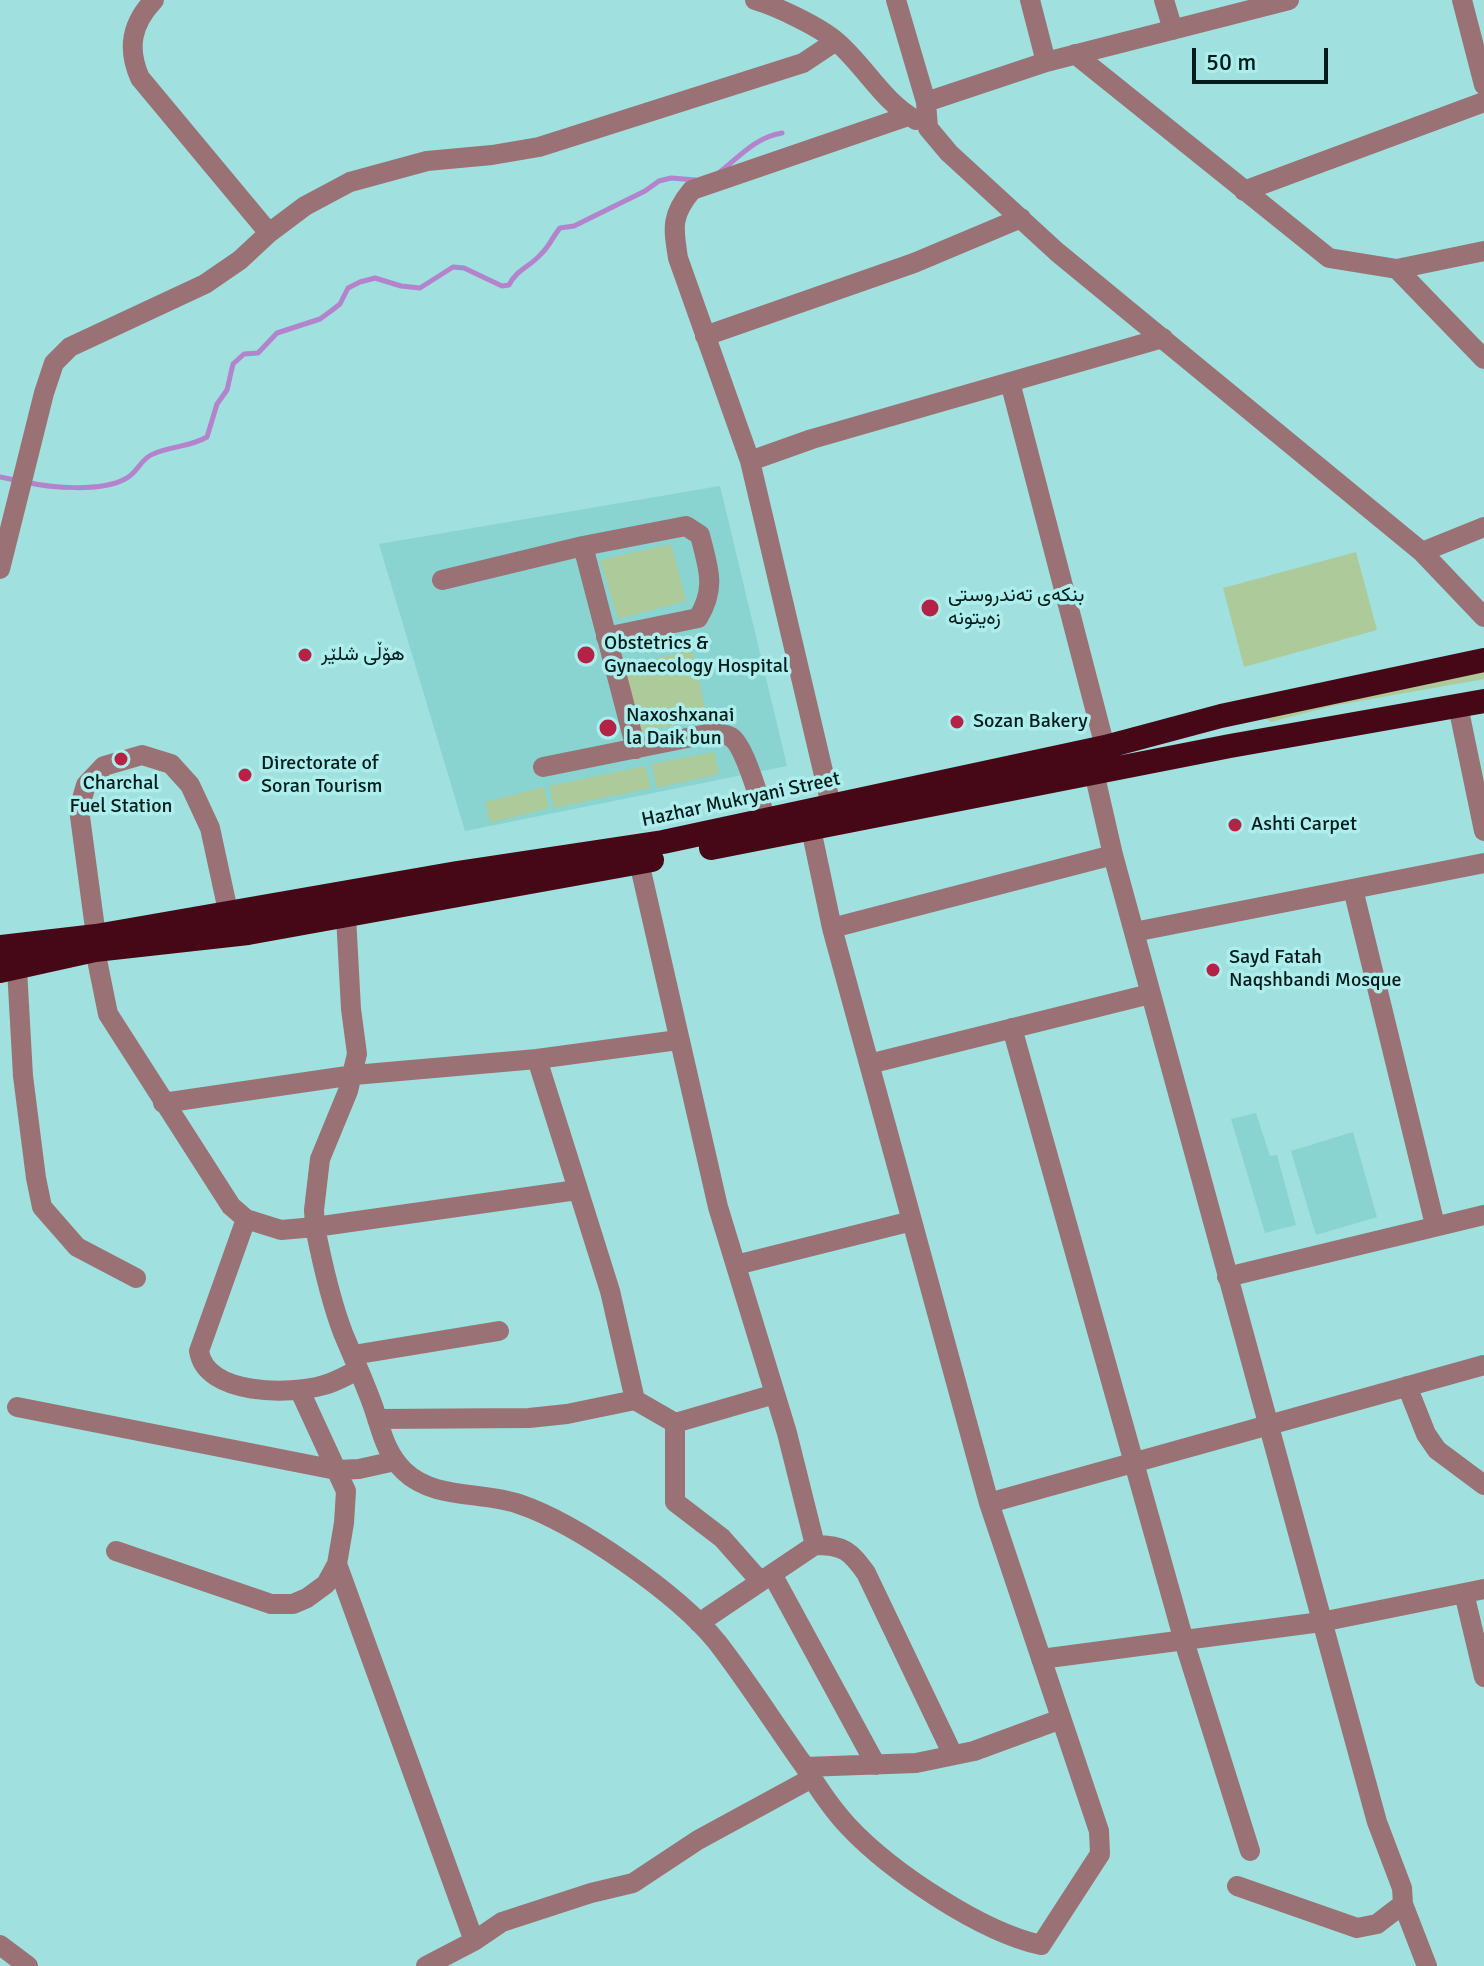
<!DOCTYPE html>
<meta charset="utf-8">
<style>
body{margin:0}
#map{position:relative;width:1484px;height:1966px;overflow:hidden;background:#a0e0de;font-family:Signika,sans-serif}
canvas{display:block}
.scale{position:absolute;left:1192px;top:48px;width:136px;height:36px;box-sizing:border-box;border:4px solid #021c1c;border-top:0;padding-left:10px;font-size:24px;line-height:28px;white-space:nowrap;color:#021c1c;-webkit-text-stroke:6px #adeeec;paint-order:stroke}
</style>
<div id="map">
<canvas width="1484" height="1966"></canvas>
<div class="scale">50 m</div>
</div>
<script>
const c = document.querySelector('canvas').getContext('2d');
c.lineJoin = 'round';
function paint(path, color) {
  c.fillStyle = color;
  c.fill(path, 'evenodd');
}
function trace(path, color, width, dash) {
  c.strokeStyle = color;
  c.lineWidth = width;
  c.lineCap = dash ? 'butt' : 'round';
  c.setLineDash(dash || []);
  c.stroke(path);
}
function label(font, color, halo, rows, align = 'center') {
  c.font = font + ' Signika,Vazirmatn,sans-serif';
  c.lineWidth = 7;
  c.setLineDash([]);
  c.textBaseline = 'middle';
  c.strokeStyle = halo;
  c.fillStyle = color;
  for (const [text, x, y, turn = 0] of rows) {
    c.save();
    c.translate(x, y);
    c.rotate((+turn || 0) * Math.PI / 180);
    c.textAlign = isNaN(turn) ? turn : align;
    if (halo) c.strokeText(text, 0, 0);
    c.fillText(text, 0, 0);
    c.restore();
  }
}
paint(new Path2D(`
 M 720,486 L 787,766 L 465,831 L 379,544 Z
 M 1256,1113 L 1270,1156 L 1277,1155 L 1296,1225 L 1265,1233 L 1231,1119 Z
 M 1353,1132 L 1377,1217 L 1316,1235 L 1291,1151 Z`), '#89d3d1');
paint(new Path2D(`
 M 671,544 L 686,601 L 618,619 L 600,560 Z
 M 1356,552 L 1377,630 L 1244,667 L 1223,588 Z
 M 692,650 L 707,717 L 639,733 L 623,666 Z
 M 1484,665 L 1484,679 L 1332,706 L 1271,722 L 1265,718 Z
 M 714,752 L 719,774 L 657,788 L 651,764 Z
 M 645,766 L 651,788 L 554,808 L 549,786 Z
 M 544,787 L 549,808 L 490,823 L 485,802 Z`), '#adca9b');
trace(new Path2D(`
 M 720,172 C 740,156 756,137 782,133
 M 0,477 L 15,480
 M 25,482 C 51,488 101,492 125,479 C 138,473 140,459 153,454 C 171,446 190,447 207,437 L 217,404 L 227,390 L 233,364 L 244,354 L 258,353 L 277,333 L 320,319 L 331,311 L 340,304 L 348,288 L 360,282 L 375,278 L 401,286 L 420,288 L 453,267 L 464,268 L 502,286 L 509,285 C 517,269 530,267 541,254 C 549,247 553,236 560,228 L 574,226 L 645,191 L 659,181 L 671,178 L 696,180`), '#b384cb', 5);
trace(new Path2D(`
 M 154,0 C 131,24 127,49 140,78 L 269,233
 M 755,0 C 778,7 820,27 837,42 C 865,66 883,102 916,120
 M 896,0 L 926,102 L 928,128 L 949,153 L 1057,252 L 1422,552 L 1484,617
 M 1030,0 L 1046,62
 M 1164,0 L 1173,30
 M 1462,0 L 1484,85
 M 1075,54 L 1329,258 L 1397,269 L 1484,251
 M 926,102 L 1046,62 L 1289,0
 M 1244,191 L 1484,102
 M 1397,269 L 1484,359
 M 705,336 L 914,263 L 1021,218
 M 1010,382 L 1105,747
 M 750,461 L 678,258 C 673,227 671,215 692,190 L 908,116
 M 583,546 L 636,749
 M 1422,552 L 1484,527
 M 0,569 L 44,393 L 54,363 L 70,347 L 205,284 L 240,260 L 269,233 L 305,206 L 350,182 L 427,161 L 492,155 L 539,147 L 803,63 L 836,41
 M 442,580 L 583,546 L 686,526 L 700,535 C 708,568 717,587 698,618 L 606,637
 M 1458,706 L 1484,831
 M 543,767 L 712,733 C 717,734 726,734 731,737 C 745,746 760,802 766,820
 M 1094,772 L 1113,855 L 1377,1822 L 1402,1888 L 1403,1904 L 1377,1924 L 1357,1928 L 1237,1886
 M 831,805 L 750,461 L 812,439 L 1163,338
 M 639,862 L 718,1207 L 787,1433 L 815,1545
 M 1353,889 L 1435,1225
 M 346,916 L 351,1009 L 357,1054 L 348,1091 L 320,1159 L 314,1210 L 315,1227 C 322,1262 330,1299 343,1333 C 353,1357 364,1381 373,1406 C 381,1429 385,1453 404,1471 C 434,1500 482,1491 519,1504 C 578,1524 678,1594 717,1642 C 748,1682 775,1725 805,1767 L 916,1763 L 974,1751 L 1061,1719
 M 832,928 L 1113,855
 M 1134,932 L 1484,863
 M 96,936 L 79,809 L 86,785 L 104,766 L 142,755 L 171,764 L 190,785 L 210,828 L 228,911
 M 95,950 L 108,1014 L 231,1206 L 246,1219 L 281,1230 L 315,1227 L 577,1190
 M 17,969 L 23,1076 L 36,1178 L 42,1207 L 77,1247 L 136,1278
 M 1012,1028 L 1184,1641 L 1250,1851
 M 537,1059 L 610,1291 L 635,1400
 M 869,1064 L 1150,994
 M 163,1103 L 354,1075 L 537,1059 L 678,1040
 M 246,1219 L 199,1351 C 206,1396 291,1395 324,1385 C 336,1382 347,1375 358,1370
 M 736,1265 L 912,1221
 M 1227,1277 L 1484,1215
 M 353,1355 L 499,1331
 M 1407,1386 L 1426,1434 L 1437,1450 L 1484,1485
 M 17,1407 L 336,1470 L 359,1469 L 395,1461
 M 377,1419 L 529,1418 L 567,1414 L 635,1400 L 675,1423 L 775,1394
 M 675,1423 L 675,1502 L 722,1538 L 760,1581
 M 989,1503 L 1484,1365
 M 116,1551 L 271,1604 L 293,1604 L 307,1598 L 326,1584 L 337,1564 L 344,1523 L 346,1491 L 300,1391
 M 337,1564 L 474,1941
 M 772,1574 L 876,1765
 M 1464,1593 L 1484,1677
 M 699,1623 L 815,1545 C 844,1545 850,1551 866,1573 L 953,1755
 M 1041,1659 L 1321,1622 L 1484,1589
 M 805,1767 C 818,1788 831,1808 848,1826 C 890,1871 981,1932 1041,1945 L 1100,1854 L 1099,1831 L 989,1503 L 832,928 L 811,829
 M 1403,1904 L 1427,1966
 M 0,1945 L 28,1966
 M 426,1966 L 474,1941 L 502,1922 L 591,1893 L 633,1883 L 698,1840 L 812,1778`), '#9a7275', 20);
trace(new Path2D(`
 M 711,848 L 1230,746 L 1484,701
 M 0,947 L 96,936 L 457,873 L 663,842 L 1105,747 L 1221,716 L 1484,660
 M 0,971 L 95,950 L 248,933 L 652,860`), '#460817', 24);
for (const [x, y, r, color] of [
 [930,608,10,"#b42246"],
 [305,655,8,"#b42246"],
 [586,655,10,"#b42246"],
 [957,722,8,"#b42246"],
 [608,728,10,"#b42246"],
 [121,759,8,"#b42246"],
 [245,775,8,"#b42246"],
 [1235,825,8,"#b42246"],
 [1213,970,8,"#b42246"]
]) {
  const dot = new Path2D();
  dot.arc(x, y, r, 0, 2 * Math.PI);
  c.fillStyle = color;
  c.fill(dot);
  trace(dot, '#adeeec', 3);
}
label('20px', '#021c1c', '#adeeec', [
 ["بنکەی تەندروستی",948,596],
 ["زەیتونە",948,619],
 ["Obstetrics &",604,644],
 ["Gynaecology Hospital",604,667],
 ["هۆڵی شلێر",321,655],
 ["Naxoshxanai",626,716],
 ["la Daik bun",626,739],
 ["Sozan Bakery",973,722],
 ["Directorate of",261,764],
 ["Soran Tourism",261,787],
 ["Charchal",121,784,"center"],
 ["Fuel Station",121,807,"center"],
 ["Ashti Carpet",1251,825],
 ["Sayd Fatah",1229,958],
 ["Naqshbandi Mosque",1229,981]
], 'left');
label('20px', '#021c1c', '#adeeec', [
 ["Hazhar Mukryani Street",741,800,-12]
]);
</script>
